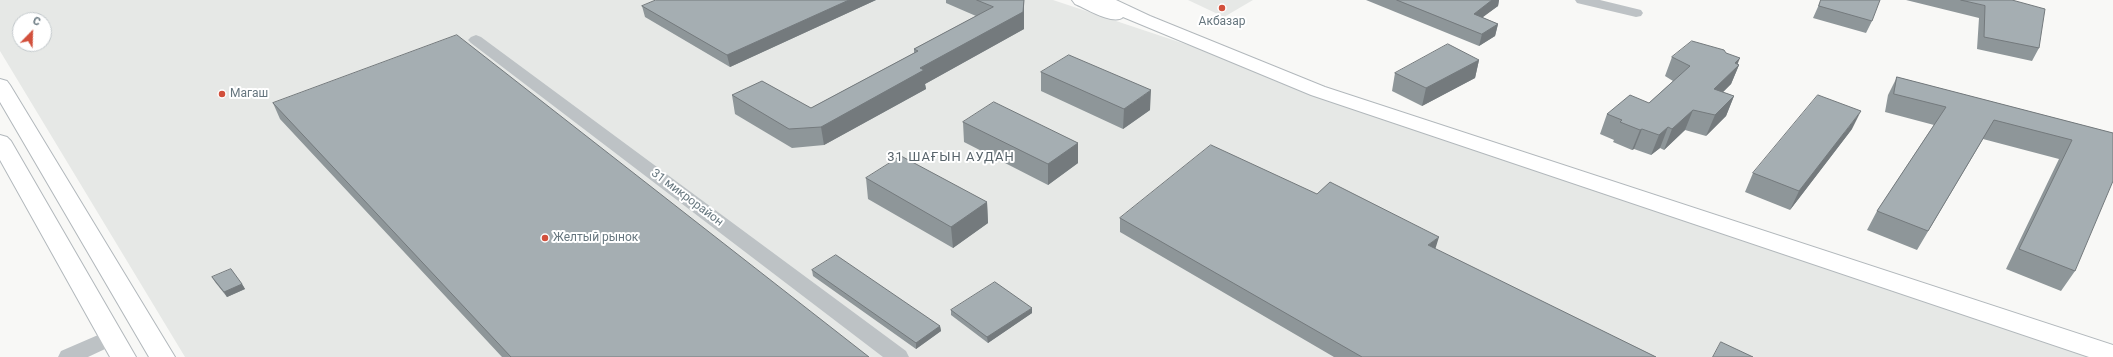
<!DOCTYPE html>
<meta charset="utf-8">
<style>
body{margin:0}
#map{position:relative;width:2113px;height:357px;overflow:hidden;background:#f8f8f6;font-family:Roboto,sans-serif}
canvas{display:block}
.north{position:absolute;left:12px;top:12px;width:40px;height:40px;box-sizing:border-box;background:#fff;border:1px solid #c2c8cb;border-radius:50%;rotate:23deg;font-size:11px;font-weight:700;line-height:16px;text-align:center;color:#66767e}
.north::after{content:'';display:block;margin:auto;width:14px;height:18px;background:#d2503c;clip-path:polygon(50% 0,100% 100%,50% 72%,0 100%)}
</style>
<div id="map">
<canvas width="2113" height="357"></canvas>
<div class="north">С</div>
</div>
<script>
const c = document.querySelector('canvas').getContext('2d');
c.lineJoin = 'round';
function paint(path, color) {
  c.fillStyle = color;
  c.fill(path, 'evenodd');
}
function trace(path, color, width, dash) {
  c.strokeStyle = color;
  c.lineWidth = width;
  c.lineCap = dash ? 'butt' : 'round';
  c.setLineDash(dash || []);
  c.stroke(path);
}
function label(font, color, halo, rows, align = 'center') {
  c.font = font + ' Roboto,sans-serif';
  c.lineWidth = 4;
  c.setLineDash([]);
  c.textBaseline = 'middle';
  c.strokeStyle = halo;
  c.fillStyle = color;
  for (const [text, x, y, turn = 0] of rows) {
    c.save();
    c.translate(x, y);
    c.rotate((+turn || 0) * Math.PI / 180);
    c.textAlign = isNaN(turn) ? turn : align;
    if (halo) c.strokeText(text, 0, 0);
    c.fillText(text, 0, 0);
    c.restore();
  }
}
paint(new Path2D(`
 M 0,0 L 1053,0 L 2113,353 L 2113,357 L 185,357 L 0,51 ZM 20,20 L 44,20 L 44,44 L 20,44 Z
 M 1188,0 L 1253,0 L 1224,17 Z`), '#e6e8e6');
const secondary = new Path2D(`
 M 1072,0 L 1116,0 L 1150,16 L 1325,87 L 2113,345 L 2113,357 L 2089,357 L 1311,95 L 1123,17 C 1114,26 1085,8 1075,4 Z
 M 0,79 L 7,81 L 10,85 L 175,357 L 149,357 L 0,102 Z
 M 0,135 L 7,137 L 11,141 L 136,357 L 110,357 L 0,160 Z`);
trace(secondary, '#b2b8bc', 2);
paint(new Path2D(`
 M 1575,0 L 1600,0 L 1641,10 L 1643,13 L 1641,16 L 1636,17 L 1577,3 Z
 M 476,35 L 481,37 L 906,351 L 909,357 L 883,357 L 471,43 L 468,40 L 471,37 Z
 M 112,329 L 120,332 L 123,337 L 120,342 L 88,357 L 58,357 L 61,351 Z`), '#bdc2c5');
paint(secondary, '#fff');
paint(new Path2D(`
 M 876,0 L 730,67 L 645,17 L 642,6 Z
 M 946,0 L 1024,0 L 1024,29 L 925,84 L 926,89 L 824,145 L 792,148 L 735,114 L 732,95 L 811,108 L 914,53 L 914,49 L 976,16 L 946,3 Z
 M 1366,0 L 1499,0 L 1498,6 L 1482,17 L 1498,24 L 1495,36 L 1479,46 Z
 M 1821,0 L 1872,21 L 1866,33 L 1813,18 Z
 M 1906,0 L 2012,0 L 2039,48 L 2032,61 L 1977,49 L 1979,18 Z
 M 1726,53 L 1738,64 L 1739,65 L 1731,84 L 1723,92 L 1734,96 L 1726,116 L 1706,136 L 1685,130 L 1664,150 L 1660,148 L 1651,155 L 1634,149 L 1632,150 L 1613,142 L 1614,140 L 1600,134 L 1607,114 L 1649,103 L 1673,81 L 1665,76 L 1672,57 Z
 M 1479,60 L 1475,78 L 1422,106 L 1392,91 L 1395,73 Z
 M 1041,72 L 1150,110 L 1123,129 L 1041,91 Z
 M 1897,77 L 2113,133 L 2075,271 L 2061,291 L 2006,269 L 2059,159 L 1983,139 L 1917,250 L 1867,230 L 1877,211 L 1934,125 L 1885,112 L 1888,95 Z
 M 273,103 L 869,357 L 502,357 L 280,119 Z
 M 963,122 L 1078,143 L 1078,163 L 1048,185 L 964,142 Z
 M 1852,129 L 1790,210 L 1745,192 L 1753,173 Z
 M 866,178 L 987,202 L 988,223 L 953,248 L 868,199 Z
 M 1120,218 L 1435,249 L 1656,357 L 1334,357 L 1120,232 Z
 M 812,270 L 940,326 L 941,331 L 916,349 L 813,276 Z
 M 212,277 L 242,284 L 245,289 L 227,297 L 215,282 Z
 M 951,310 L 1032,313 L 988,343 L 951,315 Z`), '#8e9699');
paint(new Path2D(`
 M 849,0 L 876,0 L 730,67 L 727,55 Z
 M 1024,0 L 1024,29 L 925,84 L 926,89 L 824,145 L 821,127 L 920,68 Z
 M 1492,0 L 1499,0 L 1498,6 L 1471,26 L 1474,14 Z
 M 1498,24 L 1495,36 L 1479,46 L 1482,34 Z
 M 1740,58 L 1736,68 L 1739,65 L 1731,84 L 1706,109 L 1714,89 L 1735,63 Z
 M 1479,60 L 1475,78 L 1422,106 L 1426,88 Z
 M 1151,90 L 1150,110 L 1123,129 L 1124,109 Z
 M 1734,96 L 1726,116 L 1706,136 L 1715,115 Z
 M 1693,110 L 1685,130 L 1664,150 L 1672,129 Z
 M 1861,111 L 1852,129 L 1790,210 L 1799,191 Z
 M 1668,127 L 1660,148 L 1651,155 L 1659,135 Z
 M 1642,129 L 1634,149 L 1632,150 L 1640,130 Z
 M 1078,143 L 1078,163 L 1048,185 L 1048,164 Z
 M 987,202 L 988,223 L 953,248 L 951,227 Z
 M 1439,237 L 1435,250 L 1428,245 Z
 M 242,284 L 245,289 L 227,297 L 224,292 Z
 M 1032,308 L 1032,313 L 988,343 L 987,337 Z
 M 940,326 L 941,331 L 916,349 L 916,343 Z`), '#747a7d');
const building = new Path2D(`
 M 656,0 L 849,0 L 727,55 L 642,6 Z
 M 977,0 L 1024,0 L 1023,12 L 920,68 L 924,70 L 821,127 L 789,129 L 732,95 L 762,81 L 811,108 L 918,51 L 914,49 L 993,7 Z
 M 1397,0 L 1492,0 L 1474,14 L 1498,24 L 1482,34 Z
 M 1821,0 L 1880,0 L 1872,21 L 1819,6 Z
 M 1961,0 L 2012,0 L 2045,9 L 2039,48 L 1984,37 L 1985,6 Z
 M 457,35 L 869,357 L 511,357 L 273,103 Z
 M 1692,41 L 1724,50 L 1726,53 L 1740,58 L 1735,63 L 1739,65 L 1714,89 L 1734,96 L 1715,115 L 1693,110 L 1672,129 L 1668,127 L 1659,135 L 1642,129 L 1640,130 L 1620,122 L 1622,120 L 1607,114 L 1630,95 L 1649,103 L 1690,66 L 1672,57 Z
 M 1448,44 L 1479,60 L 1426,88 L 1395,73 Z
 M 1069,55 L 1151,90 L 1124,109 L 1041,72 Z
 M 1897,77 L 2113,133 L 2113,181 L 2075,271 L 2019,249 L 2072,140 L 1994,120 L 1928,231 L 1877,211 L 1946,107 L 1894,94 Z
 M 1818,95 L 1861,111 L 1799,191 L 1753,173 Z
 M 994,102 L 1078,143 L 1048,164 L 963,122 Z
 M 1211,145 L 1317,194 L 1330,182 L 1439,237 L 1428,245 L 1656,357 L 1362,357 L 1120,218 Z
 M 901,156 L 987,202 L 951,227 L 866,178 Z
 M 836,255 L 940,326 L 916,343 L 812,270 Z
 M 231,269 L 242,284 L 224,292 L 212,277 Z
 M 995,282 L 1032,308 L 987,337 L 951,310 Z
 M 1721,342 L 1753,357 L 1713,357 Z`);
paint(building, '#a5aeb2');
trace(building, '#747a7d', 1);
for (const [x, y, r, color] of [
 [1222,8,4,"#d2503c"],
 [222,94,4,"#d2503c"],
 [545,238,4,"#d2503c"]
]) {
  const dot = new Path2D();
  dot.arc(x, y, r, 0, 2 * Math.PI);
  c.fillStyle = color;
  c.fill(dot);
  trace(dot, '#fff', 1.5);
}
label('12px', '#66767e', '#fff', [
 ["Акбазар",1222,22,"center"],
 ["Магаш",230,94],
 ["Желтый рынок",553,238]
], 'left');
label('12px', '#66767e', '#fff', [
 ["31 микрорайон",687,198,37]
]);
c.letterSpacing = '1px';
label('13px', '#57636a', '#fff', [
 ["31 ШАҒЫН АУДАН",951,158]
]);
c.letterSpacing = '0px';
</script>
